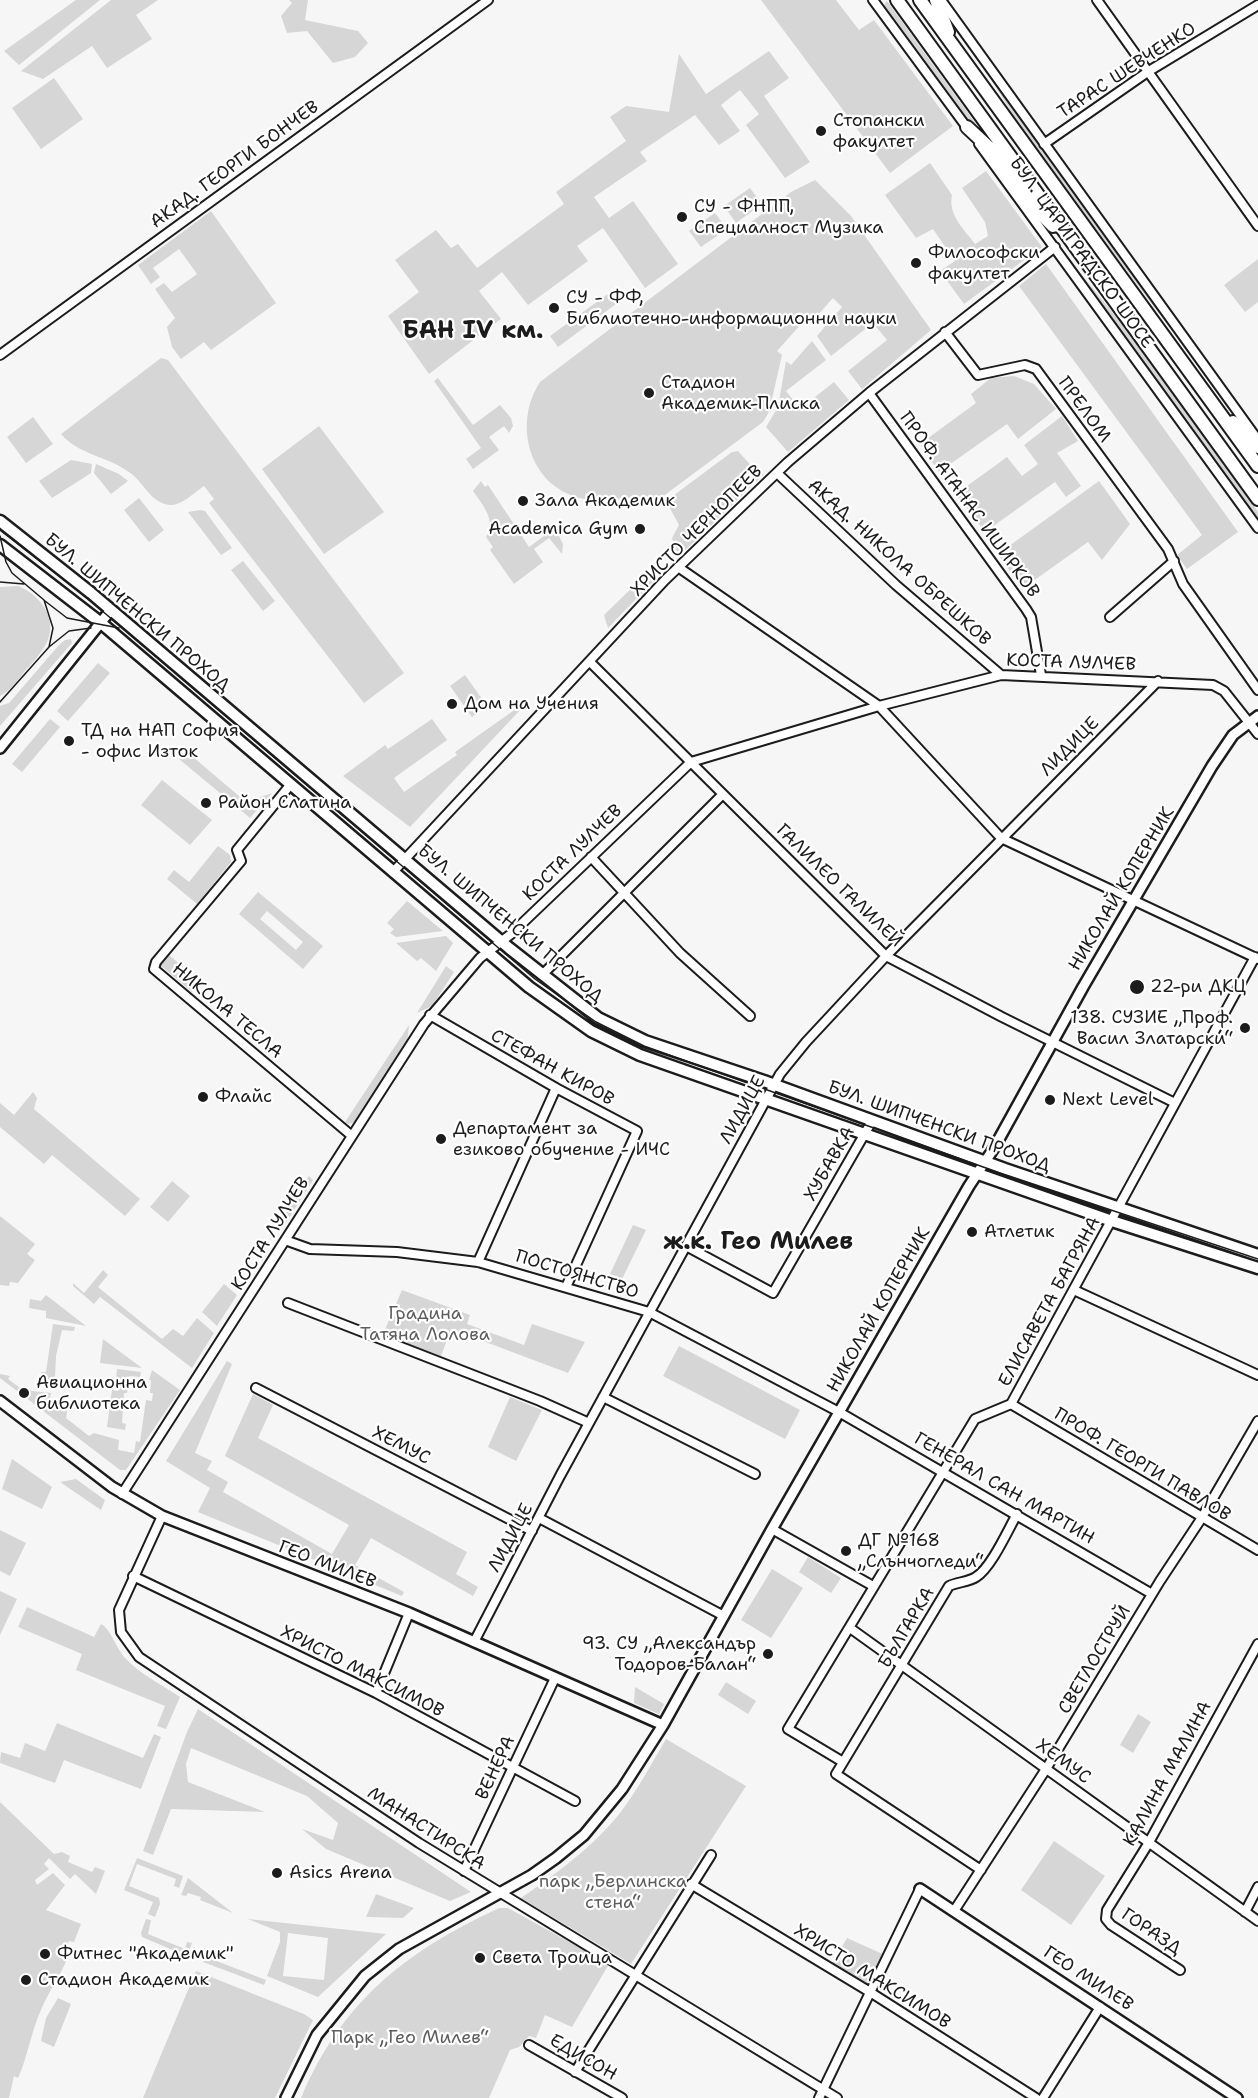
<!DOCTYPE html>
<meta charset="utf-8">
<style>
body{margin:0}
canvas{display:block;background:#f6f6f6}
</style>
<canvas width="1258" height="2098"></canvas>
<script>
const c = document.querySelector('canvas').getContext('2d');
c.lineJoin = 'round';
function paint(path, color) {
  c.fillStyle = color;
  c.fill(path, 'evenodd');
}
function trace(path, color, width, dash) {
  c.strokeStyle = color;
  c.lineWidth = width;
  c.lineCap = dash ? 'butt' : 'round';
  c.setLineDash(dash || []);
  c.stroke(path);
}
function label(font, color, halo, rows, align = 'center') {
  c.font = font + ' "Shantell Sans",sans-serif';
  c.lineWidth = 4.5;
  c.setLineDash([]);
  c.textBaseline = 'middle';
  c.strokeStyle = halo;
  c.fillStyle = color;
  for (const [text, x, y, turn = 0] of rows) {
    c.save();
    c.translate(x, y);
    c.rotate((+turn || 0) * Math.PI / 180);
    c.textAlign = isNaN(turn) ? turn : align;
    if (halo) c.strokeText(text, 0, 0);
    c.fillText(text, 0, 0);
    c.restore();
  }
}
paint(new Path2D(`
 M 76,0 L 100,0 L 19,65 L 4,51 Z
 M 111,0 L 158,0 L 136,15 L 152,39 L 107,68 L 92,46 L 43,79 L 21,71 Z
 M 289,0 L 308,0 L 305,20 L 358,31 L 368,43 L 355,57 L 333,63 L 307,31 L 287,33 L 281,16 L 292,3 Z
 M 761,0 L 836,0 L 859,30 L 874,20 L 953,126 L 890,173 Z
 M 887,1 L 984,135 L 974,129 L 884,5 Z
 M 769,51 L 789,78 L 764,96 L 810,162 L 785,178 L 746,125 L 759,114 L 740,90 L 721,105 L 740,131 L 719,145 L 695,115 L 640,152 L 647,161 L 594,197 L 609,218 L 633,201 L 678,264 L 645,288 L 603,228 L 577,246 L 588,261 L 528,305 L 502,272 L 479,291 L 501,319 L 429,374 L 388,316 L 419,292 L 395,260 L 436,230 L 451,248 L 458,244 L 477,268 L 564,204 L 556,192 L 626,141 L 610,117 L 626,106 L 669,112 L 679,54 L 706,94 Z
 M 981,63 L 1162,312 L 1159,314 L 1021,128 Z
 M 54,78 L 83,119 L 41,149 L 12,108 Z
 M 996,159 L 1077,269 L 1128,331 L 1258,512 L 1258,522 Z
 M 930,163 L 952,195 C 948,215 963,228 975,244 L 988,236 L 985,222 L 962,188 L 986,171 L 1042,247 L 964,304 L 940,271 L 955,261 L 933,229 L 916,238 L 885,195 Z
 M 815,180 L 851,216 L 931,330 L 862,389 L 848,371 L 887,340 L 873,323 L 831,356 L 817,336 L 842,307 L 833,298 L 816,317 L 811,313 L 777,351 L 782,355 L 769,412 L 763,422 L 662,497 C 651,501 645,496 635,497 C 616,499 598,502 580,498 C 528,485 513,423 540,382 L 791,192 Z
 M 750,188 L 762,204 L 736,223 L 724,206 Z
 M 211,211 L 276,303 L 211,350 L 204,342 L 181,359 L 172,347 L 167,327 L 175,318 L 155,289 L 164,283 L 172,292 L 197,274 L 179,249 L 153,268 L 160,277 L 151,284 L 138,265 Z
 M 715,213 L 727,229 L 701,247 L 689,231 Z
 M 1258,259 L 1258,302 L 1245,312 L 1224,285 Z
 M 1046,264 L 1238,532 L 1187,569 L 1177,555 L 1202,535 L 1019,286 Z
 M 609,293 L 616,304 L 558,347 L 550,336 Z
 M 812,341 L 826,360 L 786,391 L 800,409 L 834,382 L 849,400 L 788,452 L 766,427 L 778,407 L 786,361 L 791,365 Z
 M 161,358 L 168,360 L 404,673 L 364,703 L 209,503 L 214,499 L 204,486 C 195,492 183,504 172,505 C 151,505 144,482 129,472 C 107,456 79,455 61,434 Z
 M 1014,376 L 1034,384 L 1056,409 L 1018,439 L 1007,424 L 939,472 L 920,444 L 976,403 L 971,394 L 991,378 Z
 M 438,378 L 473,425 L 500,405 L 511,418 L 513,426 L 509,433 L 504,426 L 489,437 L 499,450 L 473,469 L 466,459 L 481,448 L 434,381 Z
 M 1062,416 L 1078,441 L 1057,453 L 1081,486 L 1066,497 L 1055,482 L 985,532 L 956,494 L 1007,457 L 1022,476 L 1038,464 L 1024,445 Z
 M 33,417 L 53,444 L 26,463 L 7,437 Z
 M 319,426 L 384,512 L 324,554 L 262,469 Z
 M 738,451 L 756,471 L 764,474 L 678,557 L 672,538 L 679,525 L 666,501 L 732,452 Z
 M 71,460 L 92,464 L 91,473 L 52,498 L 39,481 Z
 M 96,464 L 119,474 L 128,481 L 111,494 L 94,473 Z
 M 481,481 L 485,487 L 488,485 L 529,547 L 555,528 L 563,544 L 562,554 L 549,538 L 534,549 L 543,562 L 514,584 L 490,550 L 493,547 L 486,537 C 497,521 482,504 473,491 Z
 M 1099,481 L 1130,524 L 1102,560 L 1088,542 L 1022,589 L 998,554 Z
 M 139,498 L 164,530 L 149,542 L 124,510 Z
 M 200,510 L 205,511 L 232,548 L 221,555 L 188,512 Z
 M 243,561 L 275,601 L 263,611 L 231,570 Z
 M 667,562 L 669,565 L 608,628 L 604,615 L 638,582 L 644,587 Z
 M 18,586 C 40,594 58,619 47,642 C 41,654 32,663 24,672 C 17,681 10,691 0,696 L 0,587 Z
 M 71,639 L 72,643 L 0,726 L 0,706 L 9,703 L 59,645 L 65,640 Z
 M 98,663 L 110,673 L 68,721 L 57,711 Z
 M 465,675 L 487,706 L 472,717 L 450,686 Z
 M 520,706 L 522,708 L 410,827 L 343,776 L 385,745 L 388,749 L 432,719 L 447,740 L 394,778 L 404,792 L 457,755 L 455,752 Z
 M 50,719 L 60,727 L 22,772 L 12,764 Z
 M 186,751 L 246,802 L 272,793 L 250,818 L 179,759 Z
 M 162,780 L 212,820 L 190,845 L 141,805 Z
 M 218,846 L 230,855 L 231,862 L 197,904 L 167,879 L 174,870 L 189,882 Z
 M 258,892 L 323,946 L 303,969 L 239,914 ZM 267,911 L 303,942 L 296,950 L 260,919 Z
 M 407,901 L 443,931 L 396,937 L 390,933 L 394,929 L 387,923 Z
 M 446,936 L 453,943 L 436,971 L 421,958 L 417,961 L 396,943 Z
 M 169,955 L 201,982 L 192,992 L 160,965 Z
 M 446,966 L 454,972 L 432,1006 L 417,1013 Z
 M 409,1025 L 407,1043 L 356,1122 L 348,1124 L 345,1122 Z
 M 33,1092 L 37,1098 L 34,1109 L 140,1199 L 125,1216 L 52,1155 L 44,1164 L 0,1127 L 0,1103 L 14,1115 Z
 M 309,1176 L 313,1180 L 284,1226 L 278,1221 L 277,1215 Z
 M 172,1181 L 190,1196 L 168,1222 L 150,1207 Z
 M 0,1216 L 35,1244 L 27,1254 L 35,1260 L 18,1283 L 10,1282 L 9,1286 L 0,1285 Z
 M 633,1225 L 646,1230 L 622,1279 L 610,1274 Z
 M 103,1270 L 108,1275 L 98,1287 L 162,1339 L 173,1329 L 183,1336 L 197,1318 L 214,1333 L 192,1368 L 100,1297 L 94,1304 L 73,1286 L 73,1283 L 84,1293 Z
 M 224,1284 L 237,1295 L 217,1326 L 202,1312 Z
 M 402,1290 L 470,1315 L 467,1324 L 524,1345 L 532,1324 L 585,1342 L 568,1373 L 451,1329 L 441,1356 L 383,1334 Z
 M 46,1295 L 86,1326 L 46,1318 L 46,1311 L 29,1308 L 30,1299 L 41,1301 Z
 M 53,1324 L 75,1327 L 74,1331 L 62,1330 L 56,1356 L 55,1377 L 59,1378 L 58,1383 L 40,1380 L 41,1372 L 46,1372 Z
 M 103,1339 L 142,1368 L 100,1363 Z
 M 679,1346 L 800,1410 L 785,1439 L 663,1376 Z
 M 227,1361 L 232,1364 L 195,1453 L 212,1461 L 207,1470 L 228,1482 L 223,1492 L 332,1554 L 349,1525 L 225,1456 L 253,1394 L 273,1405 L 258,1438 L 467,1552 L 456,1574 L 478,1587 L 473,1596 L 371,1538 L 355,1565 L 404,1592 L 402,1596 L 198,1512 L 210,1488 L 166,1461 Z
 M 117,1369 L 141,1372 L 140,1377 L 129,1376 L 127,1393 L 124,1393 L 122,1423 L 126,1424 L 125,1430 L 107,1427 L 112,1390 L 118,1391 L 120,1380 L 116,1379 Z
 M 152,1370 L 180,1390 L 126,1470 L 120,1470 L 0,1378 L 0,1374 L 10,1376 L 8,1379 L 23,1390 L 26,1386 L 32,1391 L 51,1393 L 49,1403 L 68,1406 L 66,1418 L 89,1436 L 94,1433 L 119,1440 L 118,1450 L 134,1453 L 136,1441 L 140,1442 L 146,1400 L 152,1401 L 153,1393 L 150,1393 L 151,1380 L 149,1380 Z
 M 510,1397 L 542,1410 L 516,1461 L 488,1447 Z
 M 12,1459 L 52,1487 L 42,1509 L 2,1489 Z
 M 76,1479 L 105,1500 L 101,1510 L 60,1482 Z
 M 0,1530 L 26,1543 L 10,1576 L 0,1571 Z
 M 808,1557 L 841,1578 L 831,1593 L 799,1572 Z
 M 772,1569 L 803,1588 L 771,1638 L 741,1620 Z
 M 0,1591 L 17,1599 L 0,1635 Z
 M 27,1607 L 94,1637 L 101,1624 C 111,1629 116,1648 125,1658 C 140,1674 162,1685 180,1697 L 166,1729 L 157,1726 L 165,1706 L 76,1670 L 82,1654 L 18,1627 Z
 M 726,1682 L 756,1701 L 748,1714 L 718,1695 Z
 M 635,1687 L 664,1704 L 659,1714 L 634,1703 Z
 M 198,1709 L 471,1892 L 450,1901 L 326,1849 L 302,1829 L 333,1840 L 338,1823 L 307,1796 L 191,1748 L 186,1764 L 188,1782 L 265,1812 L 171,1809 L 153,1855 L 143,1851 L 187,1732 Z
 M 1138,1714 L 1151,1722 L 1133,1753 L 1120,1745 Z
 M 57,1723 L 143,1758 L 154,1734 L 161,1737 L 141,1789 L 64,1760 L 55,1783 L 0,1763 L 1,1752 L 20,1758 L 25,1743 L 45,1751 Z
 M 666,1739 L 746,1786 L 631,1964 L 521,1898 C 561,1870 603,1840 630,1799 C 643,1780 654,1759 666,1739 Z
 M 0,1802 L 54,1854 L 62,1852 L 70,1856 L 68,1862 L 92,1872 L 95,1867 L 105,1871 L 96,1894 L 75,1874 L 70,1879 L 49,1858 L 44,1864 L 49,1869 L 35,1880 L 37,1885 L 53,1873 L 65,1885 L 46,1910 L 81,1924 L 74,1942 L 69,1941 L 62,1957 L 67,1959 C 60,1977 48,1992 41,2010 C 31,2032 28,2056 18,2078 L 14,2076 L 9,2098 L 0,2098 Z
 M 1054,1841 L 1105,1876 L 1071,1925 L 1021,1890 Z
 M 137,1858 L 183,1876 L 179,1888 L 174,1886 L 176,1879 L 137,1864 L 129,1886 L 159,1898 L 160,1904 L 155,1917 L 148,1914 L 153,1902 L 124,1890 Z
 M 188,1878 L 233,1913 L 200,1900 L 201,1897 L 188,1893 L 186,1896 L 181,1895 Z
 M 376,1894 L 414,1908 L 403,1918 L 366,1917 Z
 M 499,1908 L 508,1908 L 609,1964 L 572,2027 L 545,2015 L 536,2038 L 529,2036 L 519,2047 L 510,2050 L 489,2098 L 301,2098 C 342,2001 405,1952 499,1908 Z
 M 146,1919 L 151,1920 L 148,1934 L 185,1949 L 187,1942 L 192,1943 L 188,1954 L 182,1954 L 142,1937 L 141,1933 Z
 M 248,1919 L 386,1934 L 318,1997 L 267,1976 L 280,1942 L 280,1932 ZM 288,1933 L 328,1938 L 324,1980 L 283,1976 Z
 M 847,1938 L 887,1956 L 870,1992 L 830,1967 Z
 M 204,1948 L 208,1950 L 206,1957 L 266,1980 L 264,1985 L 203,1962 L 201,1958 Z
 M 196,1971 L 304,2014 L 313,2020 L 275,2098 L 143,2098 Z
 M 58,1998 L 71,2004 L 54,2047 L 41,2041 L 46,2018 Z`), '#d6d6d6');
const minor = new Path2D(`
 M 873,0 L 968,129
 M 941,0 L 1258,440
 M 1097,0 L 1258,226
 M 979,144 L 1258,528
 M 1044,144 L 1149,71 L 1258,5
 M 945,332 L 978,375 L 1025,365 L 1036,369 L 1168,549 L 1183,584 L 1258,690
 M 0,355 L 488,0
 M 869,393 L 1026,609 L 1031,617 L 1041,675
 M 777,473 L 896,585 L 1001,675
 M 678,567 L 879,706 L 1001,838 L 1258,959
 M 1110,617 L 1174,561
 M 590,662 L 886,956 L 1002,1017 L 1175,1103
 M 291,784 L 237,850 L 241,861 L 156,962 L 154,969 L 352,1136
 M 591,857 L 680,953 L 750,1016
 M 393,872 L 665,580 L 788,462 L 869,393 L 1055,247
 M 542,975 L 722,795
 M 430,1015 L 556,1088 L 637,1131 L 566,1287
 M 285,1240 L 310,1249 L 397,1252 L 478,1262 L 649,1312 L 839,1412 L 1152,1594
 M 686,1246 L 773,1293 L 872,1121
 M 478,1262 L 556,1088
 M 1074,1290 L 1258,1375
 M 288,1303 L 540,1401 L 589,1423
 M 256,1388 L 532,1531
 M 603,1397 L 755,1474
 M 1011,1404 L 1258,1550
 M 122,1494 L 424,1024 L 480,958 L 511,934 L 691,762 L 879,706 L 1001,675 L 1213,685 L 1224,691 L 1258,734
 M 162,1516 L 119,1610 L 121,1632 L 139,1657 L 419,1843 L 837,2098
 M 539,1518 L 724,1616
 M 772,1529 L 873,1586
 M 133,1576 L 376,1693 L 575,1801
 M 850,1628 L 1258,1921
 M 474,1642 L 560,1476 L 780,1074 L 806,1042 L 886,956 L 1158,681
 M 376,1693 L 409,1613
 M 843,1762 L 788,1729 L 975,1419 L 1011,1404 L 1255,957
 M 981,1870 L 836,1774 L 949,1586 C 957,1582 969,1582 976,1577 C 991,1568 1008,1530 1017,1514
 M 464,1871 L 555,1678
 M 691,1884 L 870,1992 L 1036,2098
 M 954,1911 L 1046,1769 L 1160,1581 L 1201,1519 L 1258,1421
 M 1245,1912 L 1258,1887
 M 1180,1970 L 1111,1925 L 1106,1919 L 1107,1910 L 1148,1844 L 1258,1644
 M 529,2045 L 622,2098
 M 575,2072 L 711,1855
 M 819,2098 L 920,1889
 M 1043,2098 L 1100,2007`);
const tertiary = new Path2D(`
 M 0,748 L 110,611
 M 0,1401 L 112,1487 L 162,1516 L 409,1613 L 663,1725
 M 920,1889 L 1237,2098
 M 286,2098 L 317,2035 L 365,1976 L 399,1949 L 532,1875 L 556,1858 L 584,1835 L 622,1789 L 663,1725 L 772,1529 L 969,1186 L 994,1148 L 1083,987 L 1212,766 L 1233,735 L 1258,716`);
const secondary = new Path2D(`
 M 0,521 L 91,593 L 509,948 L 598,1018 L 645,1041 L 764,1081 L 1005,1169 L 1258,1255
 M 0,545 L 101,623 L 529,987 L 591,1031 L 640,1055 L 1112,1221 L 1258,1268`);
const trunk = new Path2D(`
 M 897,0 L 1258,499
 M 920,0 L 1258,466
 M 936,0 L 948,32
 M 967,127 L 999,157 L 1039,212 L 1053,226
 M 1233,422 L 1258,447`);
trace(minor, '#1c1c1c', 12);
trace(tertiary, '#1c1c1c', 14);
trace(secondary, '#1c1c1c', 15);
trace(trunk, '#1c1c1c', 16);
trace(minor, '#fff', 8);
trace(tertiary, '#fff', 9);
trace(secondary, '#fff', 10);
trace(trunk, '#fff', 12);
trace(new Path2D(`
 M 0,530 L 87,598 L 535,979 L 596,1022 L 644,1046 L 1000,1173 L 1258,1259
 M 0,536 L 6,562 L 12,573 L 44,600 L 53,628 L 49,647 L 0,702
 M 0,582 L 24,584
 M 45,601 L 67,618 L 119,628
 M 49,647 L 69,631 L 91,628`), '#1c1c1c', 1.5);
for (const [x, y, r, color] of [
 [821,131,6,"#1c1c1c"],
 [682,217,6,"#1c1c1c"],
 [916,263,6,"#1c1c1c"],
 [554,308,6,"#1c1c1c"],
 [649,393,6,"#1c1c1c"],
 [523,501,6,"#1c1c1c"],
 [640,529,6,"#1c1c1c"],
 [452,704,6,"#1c1c1c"],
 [69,741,6,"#1c1c1c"],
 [206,803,6,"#1c1c1c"],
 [1137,987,8,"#1c1c1c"],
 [1245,1028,6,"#1c1c1c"],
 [203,1097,6,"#1c1c1c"],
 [1050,1100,6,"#1c1c1c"],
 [441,1139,6,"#1c1c1c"],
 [972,1232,6,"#1c1c1c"],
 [24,1393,6,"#1c1c1c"],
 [846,1551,6,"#1c1c1c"],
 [768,1654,6,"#1c1c1c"],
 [277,1873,6,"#1c1c1c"],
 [45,1954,6,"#1c1c1c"],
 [480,1958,6,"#1c1c1c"],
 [26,1980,6,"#1c1c1c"]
]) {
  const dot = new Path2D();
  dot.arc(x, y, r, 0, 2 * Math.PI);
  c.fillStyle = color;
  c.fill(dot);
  trace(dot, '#fff', 2);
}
label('18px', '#1c1c1c', '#fff', [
 ["ТАРАС ШЕВЧЕНКО",1127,71,-33],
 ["АКАД. ГЕОРГИ БОНЧЕВ",235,165,-36],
 ["БУЛ. ЦАРИГРАДСКО ШОСЕ",1081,253,54],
 ["ПРЕЛОМ",1084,410,54],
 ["ПРОФ. АТАНАС ИШИРКОВ",969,505,54],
 ["ХРИСТО ЧЕРНОПЕЕВ",697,531,-45],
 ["АКАД. НИКОЛА ОБРЕШКОВ",899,563,42],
 ["БУЛ. ШИПЧЕНСКИ ПРОХОД",137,613,40],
 ["КОСТА ЛУЛЧЕВ",1071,663,2],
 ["ЛИДИЦЕ",1070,747,-45],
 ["КОСТА ЛУЛЧЕВ",573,853,-44],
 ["ГАЛИЛЕО ГАЛИЛЕЙ",839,886,44],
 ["НИКОЛАЙ КОПЕРНИК",1122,889,-59],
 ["БУЛ. ШИПЧЕНСКИ ПРОХОД",510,924,40],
 ["НИКОЛА ТЕСЛА",227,1011,40],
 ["СТЕФАН КИРОВ",552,1068,29],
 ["ЛИДИЦЕ",743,1110,-61],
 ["БУЛ. ШИПЧЕНСКИ ПРОХОД",939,1127,20],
 ["ХУБАВКА",830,1164,-60],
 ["КОСТА ЛУЛЧЕВ",271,1234,-58],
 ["ПОСТОЯНСТВО",577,1275,17],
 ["ЕЛИСАВЕТА БАГРЯНА",1050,1302,-61],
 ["НИКОЛАЙ КОПЕРНИК",879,1310,-60],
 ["ХЕМУС",401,1446,27],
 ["ПРОФ. ГЕОРГИ ПАВЛОВ",1142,1465,31],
 ["ГЕНЕРАЛ САН МАРТИН",1004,1489,30],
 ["ЛИДИЦЕ",511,1538,-62],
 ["ГЕО МИЛЕВ",327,1565,21],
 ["БЪЛГАРКА",907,1628,-59],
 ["СВЕТЛОСТРУЙ",1095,1660,-59],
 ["ХРИСТО МАКСИМОВ",362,1672,27],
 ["ХЕМУС",1063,1762,36],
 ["ВЕНЕРА",496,1768,-65],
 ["КАЛИНА МАЛИНА",1168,1774,-61],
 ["МАНАСТИРСКА",426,1829,33],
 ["ГОРАЗД",1151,1932,34],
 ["ХРИСТО МАКСИМОВ",872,1977,32],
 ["ГЕО МИЛЕВ",1088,1979,33],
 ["ЕДИСОН",583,2058,30]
]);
label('18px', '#1c1c1c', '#fff', [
 ["Стопански",833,121],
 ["факултет",833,142],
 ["СУ - ФНПП,",694,207],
 ["Специалност Музика",694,228],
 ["Философски",928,253],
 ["факултет",928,274],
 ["СУ - ФФ,",566,298],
 ["Библиотечно-информационни науки",566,319],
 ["Стадион",661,383],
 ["Академик-Плиска",661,404],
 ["Зала Академик",535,501],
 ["Academica Gym",628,529,"right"],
 ["Дом на Учения",464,704],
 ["ТД на НАП София",81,731],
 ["- офис Изток",81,752],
 ["Район Слатина",218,803],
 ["22-ри ДКЦ",1150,987],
 ["138. СУЗИЕ „Проф.",1233,1018,"right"],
 ["Васил Златарски“",1233,1039,"right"],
 ["Флайс",215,1097],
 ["Next Level",1062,1100],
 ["Департамент за",453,1129],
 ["езиково обучение - ИЧС",453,1150],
 ["Атлетик",984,1232],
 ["Авиационна",36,1383],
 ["библиотека",36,1404],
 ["ДГ №168",858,1541],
 ["„Слънчогледи“",858,1562],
 ["93. СУ „Александър",756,1644,"right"],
 ["Тодоров-Балан“",756,1665,"right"],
 ["Asics Arena",289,1873],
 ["Фитнес \"Академик\"",57,1954],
 ["Света Троица",492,1958],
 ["Стадион Академик",38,1980]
], 'left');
label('18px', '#5d5d5d', '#fff', [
 ["Градина",425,1314],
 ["Татяна Лолова",425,1335],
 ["парк „Берлинска",613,1882],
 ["стена“",613,1903],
 ["Парк „Гео Милев“",410,2038]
]);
label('bold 24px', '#1c1c1c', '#fff', [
 ["БАН IV км.",473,332],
 ["ж.к. Гео Милев",758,1243]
]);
</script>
